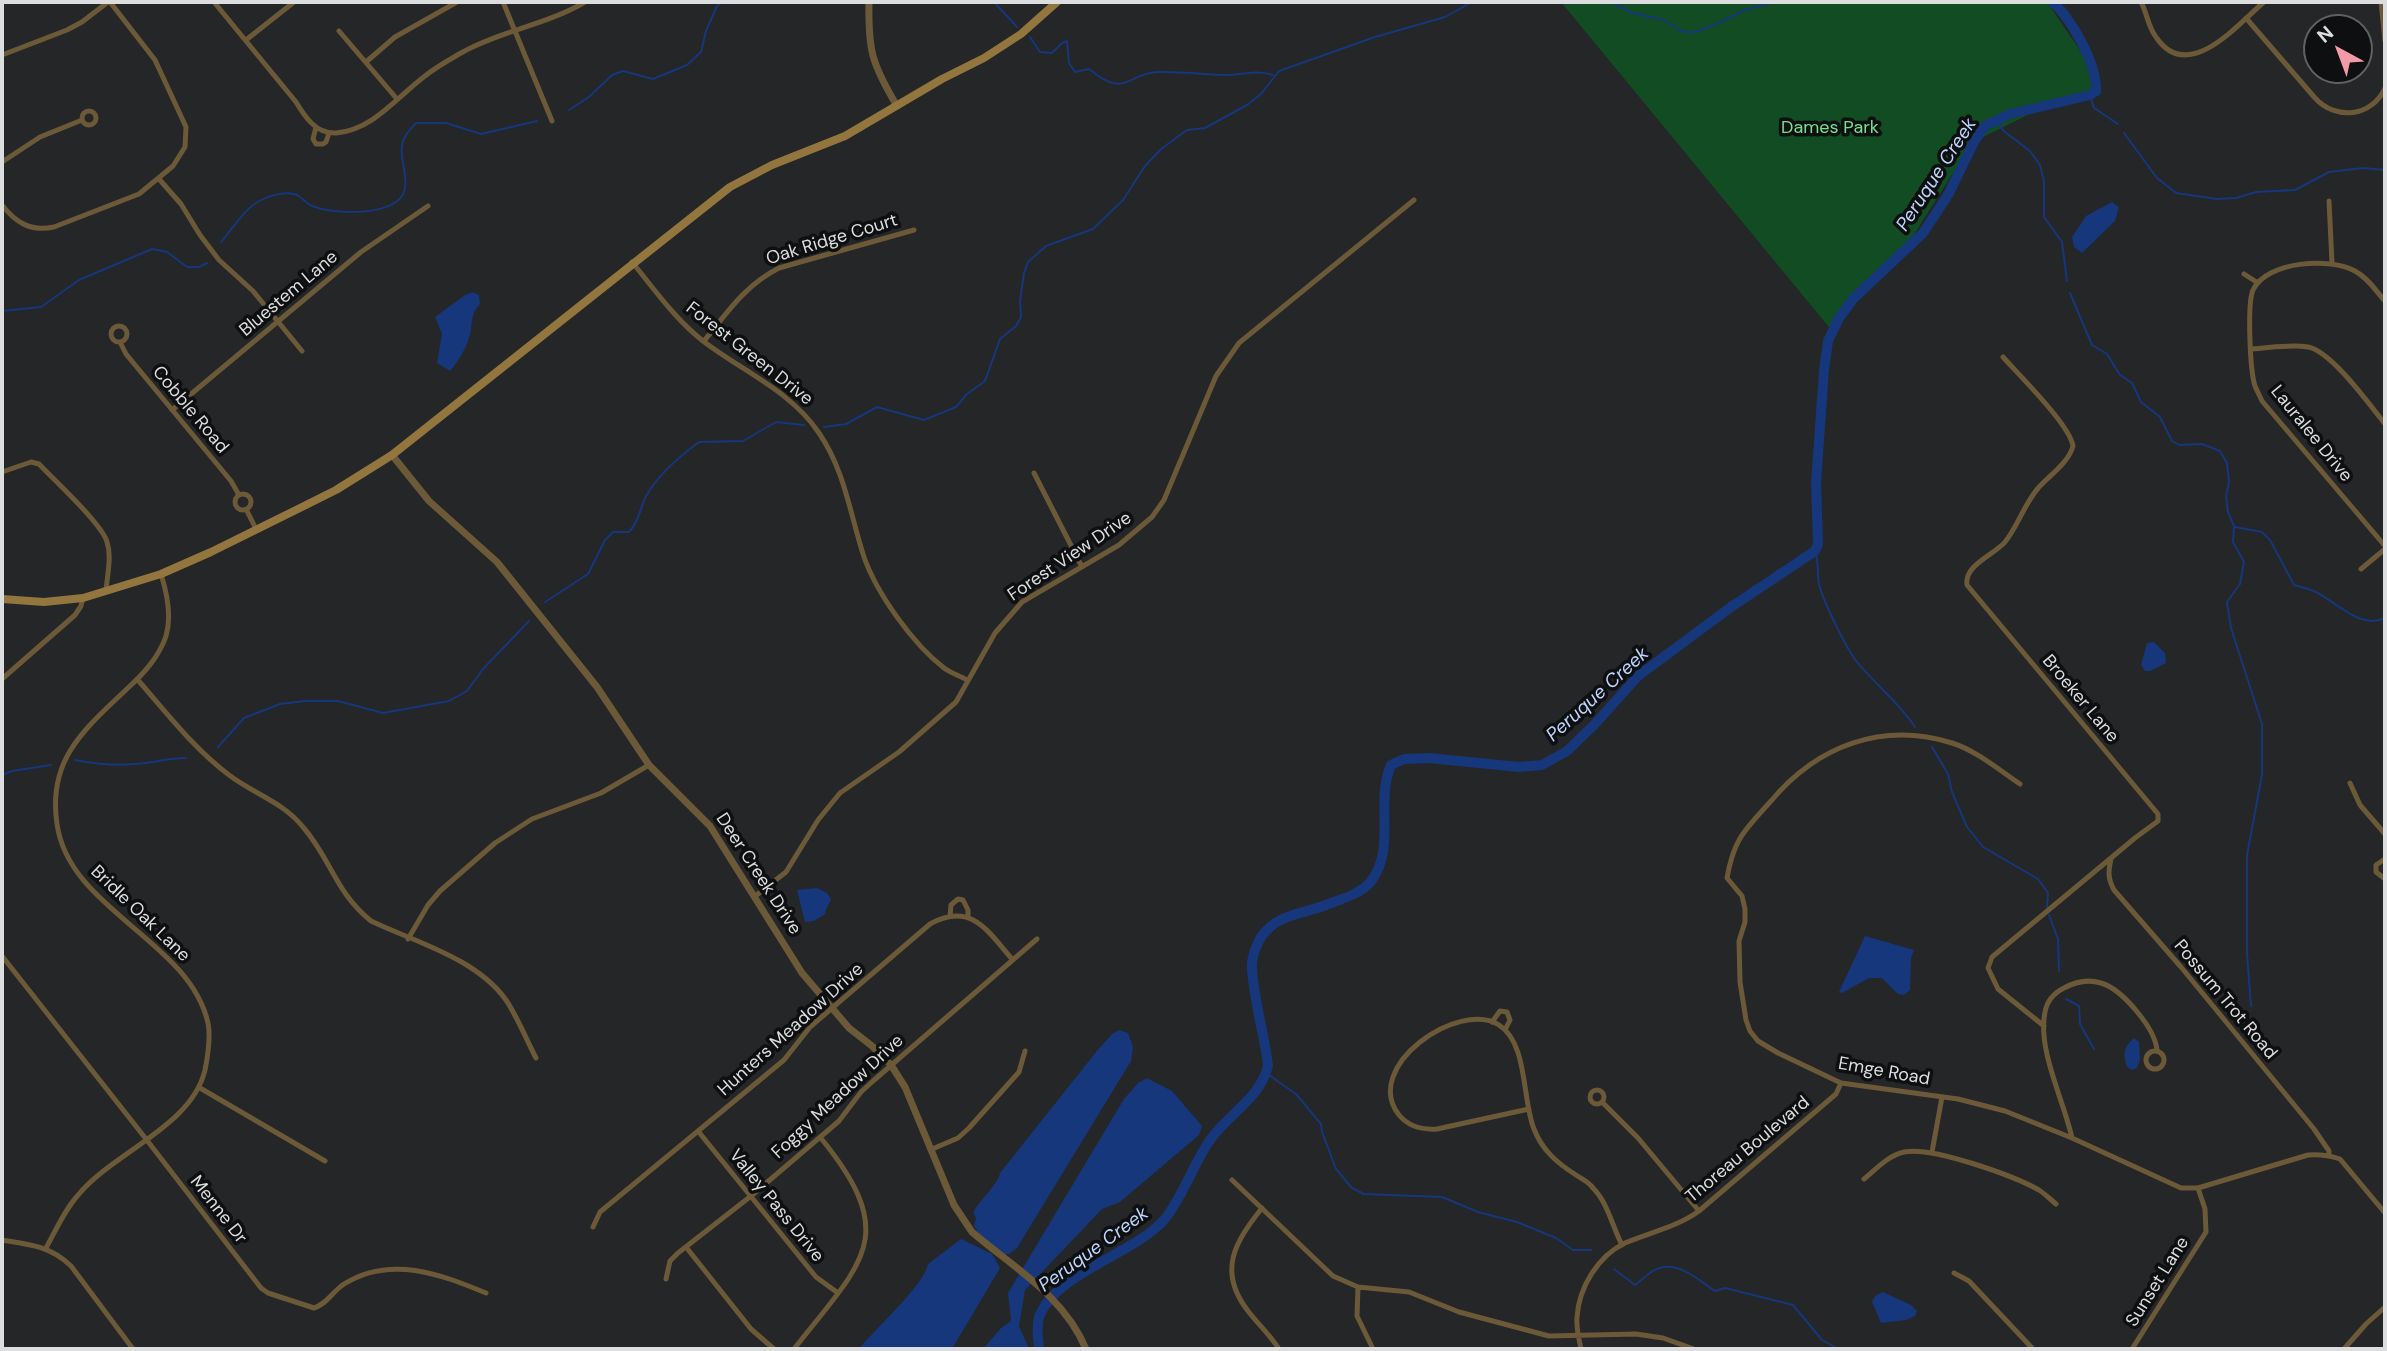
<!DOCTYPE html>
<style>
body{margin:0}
#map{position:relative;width:2387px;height:1351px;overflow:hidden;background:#242628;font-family:"DM Sans",sans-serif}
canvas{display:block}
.frame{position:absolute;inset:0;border:4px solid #dcddde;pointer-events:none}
.north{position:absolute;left:2303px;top:14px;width:70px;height:70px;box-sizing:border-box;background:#0e0f10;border:2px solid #606162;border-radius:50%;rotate:319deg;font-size:19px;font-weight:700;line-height:28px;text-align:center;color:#dcddde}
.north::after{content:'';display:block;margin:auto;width:24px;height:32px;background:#f39aa8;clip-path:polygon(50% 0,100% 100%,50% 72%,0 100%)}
</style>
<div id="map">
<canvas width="2387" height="1351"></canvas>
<div class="frame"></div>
<div class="north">N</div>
</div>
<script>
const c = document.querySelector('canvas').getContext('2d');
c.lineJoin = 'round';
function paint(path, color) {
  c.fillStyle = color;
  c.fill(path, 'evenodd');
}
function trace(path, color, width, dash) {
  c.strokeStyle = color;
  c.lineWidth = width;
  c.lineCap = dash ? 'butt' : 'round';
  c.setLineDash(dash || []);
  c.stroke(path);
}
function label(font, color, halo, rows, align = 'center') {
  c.font = font + ' "DM Sans",sans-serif';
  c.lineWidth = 7;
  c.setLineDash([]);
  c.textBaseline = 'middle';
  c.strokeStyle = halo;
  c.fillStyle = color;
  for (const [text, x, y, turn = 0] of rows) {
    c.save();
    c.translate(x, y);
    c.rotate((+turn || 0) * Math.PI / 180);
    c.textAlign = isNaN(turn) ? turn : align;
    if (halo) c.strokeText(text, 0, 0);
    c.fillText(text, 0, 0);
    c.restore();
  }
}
paint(new Path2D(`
 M 1561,2 L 2047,2 L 2088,62 L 2093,93 L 2079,101 L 2046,106 L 1979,139 L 1951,176 L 1910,241 L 1849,301 L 1833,332 Z`), '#124c22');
paint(new Path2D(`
 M 2112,202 L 2119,207 L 2115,221 L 2082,253 L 2074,247 L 2072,237 L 2086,216 Z
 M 473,292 L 479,295 L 480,304 C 472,313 472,319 471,330 C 468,346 460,359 450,371 L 437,363 L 442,334 L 435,317 L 465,295 Z
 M 2154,642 L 2165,653 L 2166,663 L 2150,671 L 2145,671 L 2141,665 L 2147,643 Z
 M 817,888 L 827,893 L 831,899 C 829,905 826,908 825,914 L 814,921 L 805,922 L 797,890 Z
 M 1865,936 L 1914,950 L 1911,958 L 1910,990 L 1904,995 L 1898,994 L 1882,978 L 1869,978 L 1842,993 L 1839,992 Z
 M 1119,1030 L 1128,1033 L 1133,1047 L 1131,1061 L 1017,1248 L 1009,1254 L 1004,1254 L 979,1234 L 974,1226 L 976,1218 L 973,1213 C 979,1200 998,1185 1000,1173 L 1096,1052 L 1112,1034 Z
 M 2134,1038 L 2139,1042 L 2140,1059 L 2137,1068 L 2132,1070 L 2127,1067 C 2123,1053 2123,1048 2134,1038 Z
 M 1147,1078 L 1172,1091 L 1202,1126 L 1199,1135 L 1120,1202 L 1102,1209 L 1025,1290 L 1019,1326 L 1029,1349 L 983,1349 L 1001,1328 L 1011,1321 L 1008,1293 L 1124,1099 L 1138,1083 Z
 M 961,1239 L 992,1254 L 1000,1268 L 952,1349 L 859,1349 C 875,1329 925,1284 928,1264 Z
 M 1883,1292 L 1911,1305 L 1917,1311 L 1915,1316 L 1906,1320 L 1881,1323 L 1872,1302 L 1875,1296 Z`), '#16377b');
trace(new Path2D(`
 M 994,2 L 1017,27
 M 1611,2 L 1632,13 L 1664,20 L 1683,32 L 1695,32 L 1719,23 L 1745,10 L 1775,2
 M 1030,37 L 1040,52 L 1052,53 L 1062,43 L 1067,41 L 1069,63 L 1075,72 L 1089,69 C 1127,100 1125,73 1159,72 C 1182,71 1206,75 1230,75 C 1245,74 1259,70 1273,75
 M 2090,95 L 2094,108 L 2118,124
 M 569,110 L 589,97 L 612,75 L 623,71 L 653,79 L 687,65 L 701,52 L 706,31 L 717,6 L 722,2
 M 1995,120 L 2005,132 L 2030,151 L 2040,165 L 2044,181 L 2044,217 L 2062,242 L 2067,281
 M 2124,133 L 2157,178 L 2176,193 L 2217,199 L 2236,198 L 2256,192 L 2295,190 L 2329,172 L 2363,168 L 2385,170
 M 221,242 C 231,231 241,214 253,205 C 264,197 286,189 299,196 C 303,199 307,204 312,206 C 334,214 377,215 396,202 C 415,189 399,163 402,146 C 403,136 410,130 416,123 L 446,123 L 481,134 L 537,121
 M 2070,293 L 2092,345 L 2107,354 L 2120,375 L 2132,383 L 2141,402 L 2160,417 L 2172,441 L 2179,445 L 2202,444 L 2220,451 L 2227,463 L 2229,482 L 2226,496 L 2228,512 L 2234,526 L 2233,542 L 2244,562 L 2240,584 L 2227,602 L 2231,628 L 2262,724 L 2262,775 L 2247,855 L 2247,954 L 2251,1006
 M 2,311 L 41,307 L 79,280 L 152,249 L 167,252 L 187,267 L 199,267 L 207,263
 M 824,427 L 846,424 L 877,407 L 924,420 L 956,407 L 967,394 L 985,381 L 1000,339 L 1016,326 L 1021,317 L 1020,301 L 1024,273 L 1028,262 L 1046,246 L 1093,229 L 1123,200 L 1145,166 L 1161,149 L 1187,130 L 1205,128 L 1247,105 L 1261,94 L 1279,71 L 1375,37 L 1445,17 L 1472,2
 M 2235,527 L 2262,532 L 2270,540 L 2294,585 C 2301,587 2309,589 2316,592 C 2336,602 2361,630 2385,618
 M 1815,551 C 1819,562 1817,573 1819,584 C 1823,601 1846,648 1857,662 C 1875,684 1899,703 1915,727
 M 545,602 L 588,574 L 605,540 L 613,532 L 629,532 C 638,523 640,510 645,498 C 656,477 680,456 699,442 L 743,441 L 776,422 L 804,425
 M 218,747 L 244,718 L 280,704 L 305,701 L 338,701 L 383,713 L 449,701 L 467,691 L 483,669 L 529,621
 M 1932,747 L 1948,774 L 1952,792 L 1967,827 L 1983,847 L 2038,879 L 2048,893 L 2047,908
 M 75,760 C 99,765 128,766 153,762 C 165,760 173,758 186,758
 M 2,775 L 12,771 L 51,765
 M 2049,915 L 2058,939 L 2059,971
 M 2066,999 L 2079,1006 L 2080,1024 L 2094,1049
 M 1266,1073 L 1296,1094 L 1321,1124 L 1322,1132 L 1336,1169 L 1352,1188 L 1364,1194 L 1442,1197 L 1478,1212 L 1517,1222 L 1556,1238 L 1573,1250 L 1591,1250
 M 1614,1269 L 1635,1285 C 1643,1279 1653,1268 1664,1267 C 1683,1265 1700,1281 1715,1291 L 1725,1288 L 1793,1305 L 1822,1340 L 1838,1349`), '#16377b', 2);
trace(new Path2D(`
 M 1039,1349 C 1038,1339 1036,1328 1039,1317 C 1055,1273 1134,1254 1164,1220 C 1181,1200 1194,1163 1210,1140 C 1227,1115 1262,1097 1268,1065 C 1264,1033 1254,1001 1252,969 C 1251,957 1258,938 1267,930 C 1280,915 1308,912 1326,905 C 1341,899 1362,894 1372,880 C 1396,846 1375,802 1391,765 L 1404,759 L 1429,758 L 1519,767 L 1542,765 L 1567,751 L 1594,725 L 1638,676 L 1731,607 L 1815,551 L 1818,544 L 1816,483 L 1824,370 L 1828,341 L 1839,318 L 1854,298 L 1923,233 L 1948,195 L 1975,140 L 1985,126 L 2010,114 L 2090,95 L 2096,91 C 2097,64 2072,20 2053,2`), '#16377b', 10);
trace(new Path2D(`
 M 214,2 L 296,102 C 305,117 316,134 336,133 C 373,130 397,97 425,76 C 436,67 449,60 461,53 C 500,31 546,25 585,2
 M 503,2 L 552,121
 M 2141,2 C 2147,13 2148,27 2156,37 C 2188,85 2238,24 2264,2
 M 2381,2 L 2385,41
 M 2246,18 L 2315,98 C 2336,121 2372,117 2385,88
 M 339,31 L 397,99
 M 246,40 L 294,2
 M 2,55 L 67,30 L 82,22 L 108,2
 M 366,62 L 395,37 L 457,2
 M82 118a7 7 0 1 1 14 0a7 7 0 1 1-14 0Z
 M 316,127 L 313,139 L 316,144 L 323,144 L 326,142 L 329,133
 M 2,162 L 40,137 L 82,120
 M 159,179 L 181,204 L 200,235 L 219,260 L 253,291 L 302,351
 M 2329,201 L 2332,263
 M 2,205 C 16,223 31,232 54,227 L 139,194 L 173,166 L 185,147 L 186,127 L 155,60 L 110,2
 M 632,262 C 655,290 675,319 703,341 C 742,371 791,391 819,433 C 845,471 850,514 864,557 C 877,594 913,644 944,668 C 951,673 960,676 967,680
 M 2244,274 L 2258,283
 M 2385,301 C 2376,291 2368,278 2355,271 C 2330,257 2267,261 2253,290 C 2247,304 2250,371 2255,386 C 2257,391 2260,396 2262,401 L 2385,546
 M111 334a8 8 0 1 1 16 0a8 8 0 1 1-16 0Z
 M 704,341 C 727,313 745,285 779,268 L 914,230
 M 120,342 L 126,354 L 231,481 L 239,495
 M 2252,349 C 2270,348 2290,344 2308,347 C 2331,351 2369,404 2385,424
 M 2003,357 C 2018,374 2070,425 2073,446 C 2069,462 2050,475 2039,487 C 2024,504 2018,526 2005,542 C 1994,555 1964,565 1967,585 L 2158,814 L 2158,821 L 2135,838 L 1992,957 L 1988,968 L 1998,989 L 2044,1026
 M 172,410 L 361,252 L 428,206
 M 2,472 L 31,462 L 39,464 C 54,480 102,524 107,542 C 112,557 107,576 106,591
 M 1034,473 L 1082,567
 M235 502a8 8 0 1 1 16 0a8 8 0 1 1-16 0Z
 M 246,509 L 256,529
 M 2361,569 L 2385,549
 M 2,679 L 75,615 L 81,606 L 83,598
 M 137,679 C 166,712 194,749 229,775 C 254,794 283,802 303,827 C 331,859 335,892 371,921 C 415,942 476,958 506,1000 C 518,1018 526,1039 536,1058
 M 2350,783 L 2360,805 L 2385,834
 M 2020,784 C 1999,770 1977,751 1952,743 C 1882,721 1817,746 1771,801 C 1745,830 1734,838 1727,878 L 1742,896 L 1745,909 L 1745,922 L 1739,941 L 1740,982 L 1746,1020 L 1750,1031 L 1758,1041 L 1778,1053 L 1841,1083 L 1958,1099 L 2005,1111 L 2072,1138 L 2181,1188 L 2198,1188 L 2308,1155 C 2320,1154 2328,1155 2340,1159 L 2385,1213
 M 2111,859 C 2108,872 2108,879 2114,890 L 2181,967 L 2314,1129 L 2329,1151 L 2329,1155
 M 2385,859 L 2376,865 L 2376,872 L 2385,879
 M 754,897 L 786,872 L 818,820 L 840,793 L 899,752 L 956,702 L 995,633 L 1022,602 L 1119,545 L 1152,517 L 1164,500 L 1216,376 L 1239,343 L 1414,200
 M 950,916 L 951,905 L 958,899 L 963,900 L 968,910 L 968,917
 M 408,939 L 428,905 L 440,891 L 495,843 L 532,819 L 601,793 L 649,765
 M 2,956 L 146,1139 L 261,1288 L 268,1293 L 314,1308 C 327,1304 333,1291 344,1284 C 390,1255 440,1274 486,1293
 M 1492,1022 L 1500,1011 L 1507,1012 L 1510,1020 L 1505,1030
 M2146 1060a9 9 0 1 1 18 0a9 9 0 1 1-18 0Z
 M 200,1088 L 325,1161
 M1590 1097a7 7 0 1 1 14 0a7 7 0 1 1-14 0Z
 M 1602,1102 L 1638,1138 L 1699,1211
 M 1529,1109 L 1437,1129 C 1422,1130 1409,1127 1399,1115 C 1361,1067 1459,999 1499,1025 C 1528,1043 1522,1100 1534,1129 C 1542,1150 1557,1163 1576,1175 C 1582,1179 1589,1182 1593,1188 C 1608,1203 1612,1226 1622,1245
 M 698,1131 L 816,1277 L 838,1293
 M 2072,1138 C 2064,1101 2037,1049 2045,1012 C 2047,1001 2054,993 2064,988 C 2075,982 2088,979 2101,983 C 2122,989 2156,1029 2157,1051
 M 930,1150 L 958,1138 L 969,1128 L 1019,1072 L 1025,1051
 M 1932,1152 L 1942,1097
 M 1864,1179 C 1876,1169 1889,1155 1904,1152 C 1932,1146 2014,1176 2039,1190 C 2045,1194 2050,1199 2056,1204
 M 1232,1180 L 1333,1276 L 1358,1287 L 1409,1292 L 1459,1312 L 1549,1336 L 1636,1334 L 1663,1338 L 1694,1349
 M 1262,1208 C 1235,1242 1217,1271 1248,1311 C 1258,1324 1270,1335 1279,1349
 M 593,1227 L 600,1212 L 784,1060 L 810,1027 L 930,924 C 972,901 988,932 1013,960
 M 2,1240 C 28,1244 51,1246 71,1266 L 133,1349
 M 686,1247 L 751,1329 L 774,1349
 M 46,1248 C 56,1230 65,1209 79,1194 C 114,1152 192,1126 205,1070 C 208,1055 211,1038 208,1023 C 189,940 69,910 57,824 C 47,758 86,728 129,687 C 144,673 159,657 166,636 C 172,616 167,593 161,574
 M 1954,1273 L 1969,1281 L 2033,1349
 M 666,1279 L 670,1261 L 678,1253 L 751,1196 L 839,1121 L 861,1092 L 873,1081 L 1037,939
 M 1358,1287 L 1357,1316 L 1373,1349
 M 794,1349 C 862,1262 902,1237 820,1137
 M 1581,1349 C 1579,1339 1576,1328 1577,1317 C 1579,1287 1598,1256 1625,1243 C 1651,1232 1677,1227 1699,1211 L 1836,1094 L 1841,1083
 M 2132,1349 L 2206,1232 L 2205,1209 L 2198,1188
 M 2344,1349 L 2366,1324 L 2385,1307`), '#6c5938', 5);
trace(new Path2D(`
 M 869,2 C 868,51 872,64 897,106
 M 392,455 L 429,501 L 497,562 L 597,687 L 649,765 L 710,826 L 802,973 L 849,1028 L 872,1046 L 891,1065 L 905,1087 L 954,1205 L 972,1232 C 1014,1268 1064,1296 1086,1349`), '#6c5938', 7);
trace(new Path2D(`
 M 2,599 L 44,602 L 83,598 L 161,574 L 211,552 L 306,505 L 336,490 L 392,455 L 730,187 L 772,165 L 845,136 L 942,79 L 984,58 L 1021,34 L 1057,2`), '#93763e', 8);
label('18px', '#78e08d', '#0e0f10', [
 ["Dames Park",1830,128]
]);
label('18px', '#dcddde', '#0e0f10', [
 ["Oak Ridge Court",832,240,-17],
 ["Bluestem Lane",289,294,-40],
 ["Forest Green Drive",749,354,38],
 ["Cobble Road",190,410,50],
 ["Lauralee Drive",2311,434,51],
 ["Forest View Drive",1070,557,-34],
 ["Broeker Lane",2080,699,50],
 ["Deer Creek Drive",758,874,57],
 ["Bridle Oak Lane",140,914,44],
 ["Possum Trot Road",2225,1000,50],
 ["Hunters Meadow Drive",791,1030,-42],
 ["Emge Road",1884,1072,10],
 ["Foggy Meadow Drive",838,1097,-43],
 ["Thoreau Boulevard",1748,1150,-40],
 ["Valley Pass Drive",776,1206,51],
 ["Menne Dr",218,1210,52],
 ["Sunset Lane",2158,1282,-58]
]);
label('italic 19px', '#bfd5fd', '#0e0f10', [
 ["Peruque Creek",1937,175,-57],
 ["Peruque Creek",1598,695,-42],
 ["Peruque Creek",1094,1250,-36]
]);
</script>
